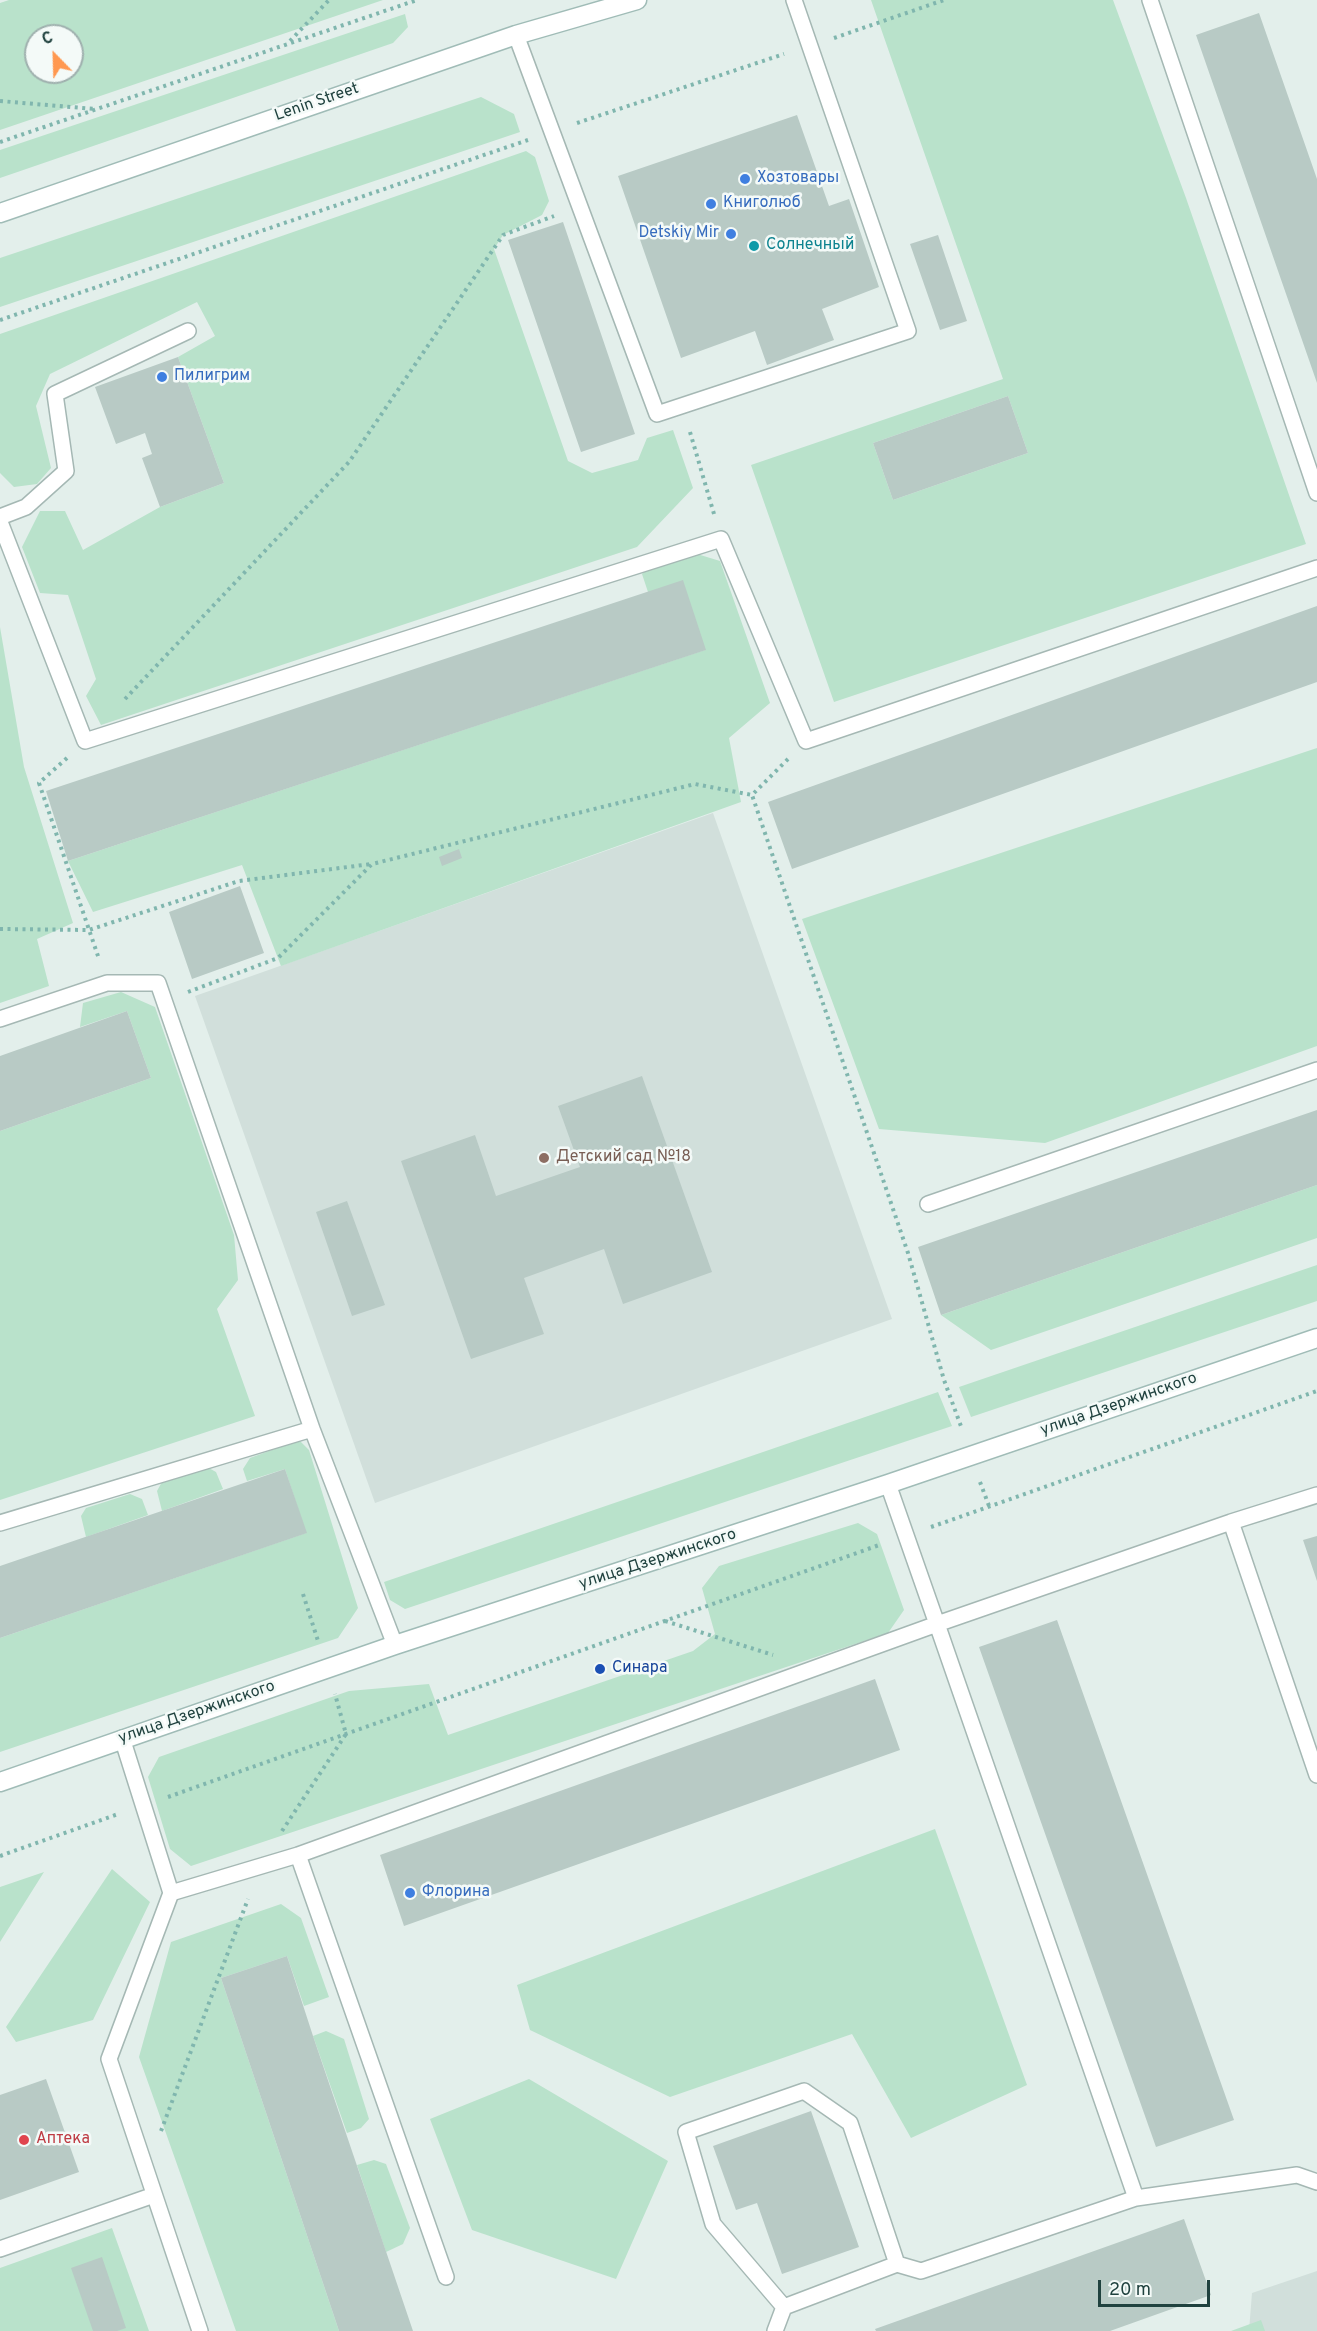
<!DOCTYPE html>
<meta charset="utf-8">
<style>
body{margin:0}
#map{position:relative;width:1317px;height:2331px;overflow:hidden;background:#e3efeb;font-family:Overpass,sans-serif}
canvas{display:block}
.north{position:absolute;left:24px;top:24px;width:60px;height:60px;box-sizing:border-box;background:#f4faf8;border:2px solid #9fb0ae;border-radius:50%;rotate:337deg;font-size:16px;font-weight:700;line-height:24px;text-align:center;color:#20423f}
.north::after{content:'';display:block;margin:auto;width:21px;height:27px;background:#ff9850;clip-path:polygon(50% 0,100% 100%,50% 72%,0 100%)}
.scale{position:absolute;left:1098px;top:2280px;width:112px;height:27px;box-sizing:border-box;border:3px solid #20423f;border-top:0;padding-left:8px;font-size:18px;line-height:21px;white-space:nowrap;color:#20423f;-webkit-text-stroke:4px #f4faf8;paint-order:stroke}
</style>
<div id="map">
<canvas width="1317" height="2331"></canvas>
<div class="north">С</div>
<div class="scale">20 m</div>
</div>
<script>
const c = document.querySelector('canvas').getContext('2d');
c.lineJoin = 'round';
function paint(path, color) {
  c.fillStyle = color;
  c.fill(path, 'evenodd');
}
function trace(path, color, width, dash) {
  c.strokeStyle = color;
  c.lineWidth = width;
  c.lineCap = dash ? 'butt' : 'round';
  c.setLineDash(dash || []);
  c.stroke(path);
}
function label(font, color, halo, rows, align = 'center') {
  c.font = font + ' Overpass,sans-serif';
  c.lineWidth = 5;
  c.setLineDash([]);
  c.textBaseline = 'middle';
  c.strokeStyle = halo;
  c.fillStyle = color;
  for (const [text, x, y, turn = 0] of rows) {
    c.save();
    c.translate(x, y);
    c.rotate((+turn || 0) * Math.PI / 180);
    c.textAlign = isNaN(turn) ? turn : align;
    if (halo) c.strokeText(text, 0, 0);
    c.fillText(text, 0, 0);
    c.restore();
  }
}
paint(new Path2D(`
 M 713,813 L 892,1319 L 375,1503 L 195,996 Z
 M 1317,2271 L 1317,2331 L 1249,2331 L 1252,2293 Z`), '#d1dfdb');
paint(new Path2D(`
 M 9,0 L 383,0 L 0,130 L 0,3 ZM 36,36 L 72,36 L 72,72 L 36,72 Z
 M 871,0 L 1113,0 L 1186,198 L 1306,544 L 834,702 L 751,465 L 1003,379 ZM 1008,396 L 1028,453 L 893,500 L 873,443 Z
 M 405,14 L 408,27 L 393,43 L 0,178 L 0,150 Z
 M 481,97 L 514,114 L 520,132 L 0,307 L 0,258 Z
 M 526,151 L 535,157 L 549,201 L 542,215 L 503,235 L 494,249 L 568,461 L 592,473 L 638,460 L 647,438 L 673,430 L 693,488 L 637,547 L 101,725 L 86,696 L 96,679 L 68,595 L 40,593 L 22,547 L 40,511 L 65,511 L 83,550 L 160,507 L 224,483 L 178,357 L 215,336 L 197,302 L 50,374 L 36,406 L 51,468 L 37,484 L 14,487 L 0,473 L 0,334 Z
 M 697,554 L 720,561 L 770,703 L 729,738 L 741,802 L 281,966 L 242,865 L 93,912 L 68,861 L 705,650 L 648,592 L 642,574 L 649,566 Z
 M 0,627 L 24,767 L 73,923 L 37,939 L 49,986 L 0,1003 Z
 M 1317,748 L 1317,1046 L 1045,1143 L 879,1129 L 802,919 Z
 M 121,992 L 155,1007 L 234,1235 L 238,1280 L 217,1309 L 255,1416 L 0,1500 L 0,1131 L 151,1078 L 127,1011 L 80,1027 L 83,1003 Z
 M 1317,1185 L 1317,1238 L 991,1350 L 941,1315 Z
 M 1317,1265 L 1317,1301 L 971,1417 L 959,1387 Z
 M 938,1392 L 952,1426 L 405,1609 L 390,1600 L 384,1582 Z
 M 299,1440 L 309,1450 L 358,1608 L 338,1638 L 0,1752 L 0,1638 L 306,1533 L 285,1469 L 247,1481 L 243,1469 L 250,1458 Z
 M 207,1467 L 216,1472 L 223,1489 L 162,1511 L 157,1491 L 163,1480 Z
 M 130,1494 L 142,1499 L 148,1515 L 86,1537 L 81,1516 L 86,1508 Z
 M 858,1523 L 877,1534 L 904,1610 L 888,1633 L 191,1866 L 170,1849 L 148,1777 L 159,1757 L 349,1691 L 429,1684 L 448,1735 L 693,1651 L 715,1634 L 702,1588 L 719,1566 Z
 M 935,1829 L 1027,2085 L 911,2138 L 852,2034 L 670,2097 L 530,2030 L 517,1985 Z
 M 112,1869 L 150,1902 L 93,2020 L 16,2042 L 6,2027 Z
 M 44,1872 L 0,1942 L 0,1887 Z
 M 281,1904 L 301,1918 L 329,1997 L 304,2006 L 287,1956 L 221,1978 L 339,2331 L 236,2331 L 139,2057 L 171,1942 Z
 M 326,2031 L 344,2039 L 369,2119 L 361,2128 L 347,2133 L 313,2036 Z
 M 529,2079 L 668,2161 L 616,2279 L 472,2230 L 430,2119 Z
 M 374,2160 L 386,2164 L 410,2228 L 403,2244 L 386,2252 L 357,2165 Z
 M 112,2228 L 149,2331 L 0,2331 L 0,2268 Z
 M 1261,2320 L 1265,2331 L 1231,2331 Z`), '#b9e2cb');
paint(new Path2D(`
 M 1259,13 L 1317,179 L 1317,383 L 1196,35 Z
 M 797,115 L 829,206 L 849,199 L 879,287 L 822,309 L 834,340 L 767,365 L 755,331 L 681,358 L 618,176 Z
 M 563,222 L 635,434 L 581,452 L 508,240 Z
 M 938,235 L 967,321 L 940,330 L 910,244 Z
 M 178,357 L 224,483 L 160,507 L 142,458 L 152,454 L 145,433 L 116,444 L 95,387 Z
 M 1008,396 L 1028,453 L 893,500 L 873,443 Z
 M 683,580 L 706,650 L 68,861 L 46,791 Z
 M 1317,606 L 1317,682 L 792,869 L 768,802 Z
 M 459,849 L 462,858 L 442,866 L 439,857 Z
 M 240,886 L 264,953 L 192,979 L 169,912 Z
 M 127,1011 L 151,1078 L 0,1131 L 0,1056 Z
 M 642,1076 L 712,1272 L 623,1304 L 604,1249 L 524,1278 L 544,1334 L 471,1359 L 401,1161 L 475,1135 L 496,1196 L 580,1167 L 558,1106 Z
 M 1317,1110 L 1317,1185 L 941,1315 L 918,1247 Z
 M 347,1201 L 385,1305 L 352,1316 L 316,1212 Z
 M 285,1469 L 307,1533 L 0,1638 L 0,1566 Z
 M 1317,1536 L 1317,1581 L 1303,1540 Z
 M 1057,1620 L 1234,2120 L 1156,2147 L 979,1647 Z
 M 875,1679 L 900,1750 L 404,1926 L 380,1855 Z
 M 287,1956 L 313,2036 L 413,2331 L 339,2331 L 221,1978 Z
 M 46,2079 L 79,2172 L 0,2200 L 0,2095 Z
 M 811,2111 L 859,2247 L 782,2274 L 757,2203 L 736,2210 L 713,2146 Z
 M 1184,2219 L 1211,2295 L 1110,2331 L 876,2331 L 875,2329 Z
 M 102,2257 L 126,2328 L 117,2331 L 93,2331 L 71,2268 Z`), '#b8cac5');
const lane = new Path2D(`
 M 1150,0 L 1317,493
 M 516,35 L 657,414 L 908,331 L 794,0
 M 0,517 L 26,507 L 66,471 L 55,394 L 188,331
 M 0,522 L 85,741 L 721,539 L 806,741 L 1317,568
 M 0,1019 L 107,983 L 158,983 L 312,1429 L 395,1645
 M 928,1204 L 1317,1070
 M 1317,1495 L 1231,1522 L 1317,1775
 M 0,1523 L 312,1429
 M 122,1738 L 171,1893 L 109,2059 L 200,2331
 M 298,1855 L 446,2277
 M 171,1893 L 298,1855 L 937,1624 L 888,1484
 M 1136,2198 L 1297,2175 L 1317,2182
 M 0,2249 L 154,2195
 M 897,2264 L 850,2123 L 804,2091 L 686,2132 L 713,2224 L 784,2307 L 897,2264 L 921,2271 L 1136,2198 L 937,1624 L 1231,1522
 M 775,2331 L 784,2307`);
const secondary = new Path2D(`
 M 0,213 L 516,35 L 637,0
 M 0,1782 L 395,1645 L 888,1484 L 1317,1338`);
trace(lane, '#a5b8b4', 18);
trace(secondary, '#a0bcb7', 21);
trace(new Path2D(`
 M 834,38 L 944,0
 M 290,41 L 329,0
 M 0,101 L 95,109
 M 577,123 L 784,54
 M 0,142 L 417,0
 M 0,320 L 528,140
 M 690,432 L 714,514
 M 125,699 L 349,462 L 503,235 L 554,216
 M 67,758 L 39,783 L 99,959
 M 788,759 L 752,795 L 908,1253 L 944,1380 L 962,1429
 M 0,929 L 89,930 L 239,881 L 371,864
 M 188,992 L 278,958 L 372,864 L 695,784 L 752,795
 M 980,1482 L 989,1506
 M 931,1527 L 1317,1391
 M 303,1594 L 318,1641
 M 665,1621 L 773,1655
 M 168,1797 L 882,1544
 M 282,1831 L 346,1734 L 335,1694
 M 0,1856 L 118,1814
 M 161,2131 L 248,1899`), '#80b6ae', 4, [3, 4.5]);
trace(lane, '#fff', 15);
trace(secondary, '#fff', 18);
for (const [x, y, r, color] of [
 [745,179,6,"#3f7fe0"],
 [711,204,6,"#3f7fe0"],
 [731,234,6,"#3f7fe0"],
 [754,246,6,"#0f9aa8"],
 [162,377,6,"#3f7fe0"],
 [544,1158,6,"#8d6e63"],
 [600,1669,6,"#1a4fb4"],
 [410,1893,6,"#3f7fe0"],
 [24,2140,6,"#e0444e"]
]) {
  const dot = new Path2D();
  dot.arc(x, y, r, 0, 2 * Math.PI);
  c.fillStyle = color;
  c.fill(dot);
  trace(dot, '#f4faf8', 2);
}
label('16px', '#20423f', '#f4faf8', [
 ["Lenin Street",317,103,-19],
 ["улица Дзержинского",1119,1405,-19],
 ["улица Дзержинского",658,1560,-18],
 ["улица Дзержинского",197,1713,-19]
]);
label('16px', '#366cbe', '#f4faf8', [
 ["Хозтовары",757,179],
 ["Книголюб",723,204],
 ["Detskiy Mir",719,234,"right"],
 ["Пилигрим",174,377],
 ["Флорина",422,1893]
], 'left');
label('16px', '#0d838f', '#f4faf8', [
 ["Солнечный",766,246]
], 'left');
label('16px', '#785e54', '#f4faf8', [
 ["Детский сад №18",556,1158]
], 'left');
label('16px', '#164399', '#f4faf8', [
 ["Синара",612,1669]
], 'left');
label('16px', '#be3a42', '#f4faf8', [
 ["Аптека",36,2140]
], 'left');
</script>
